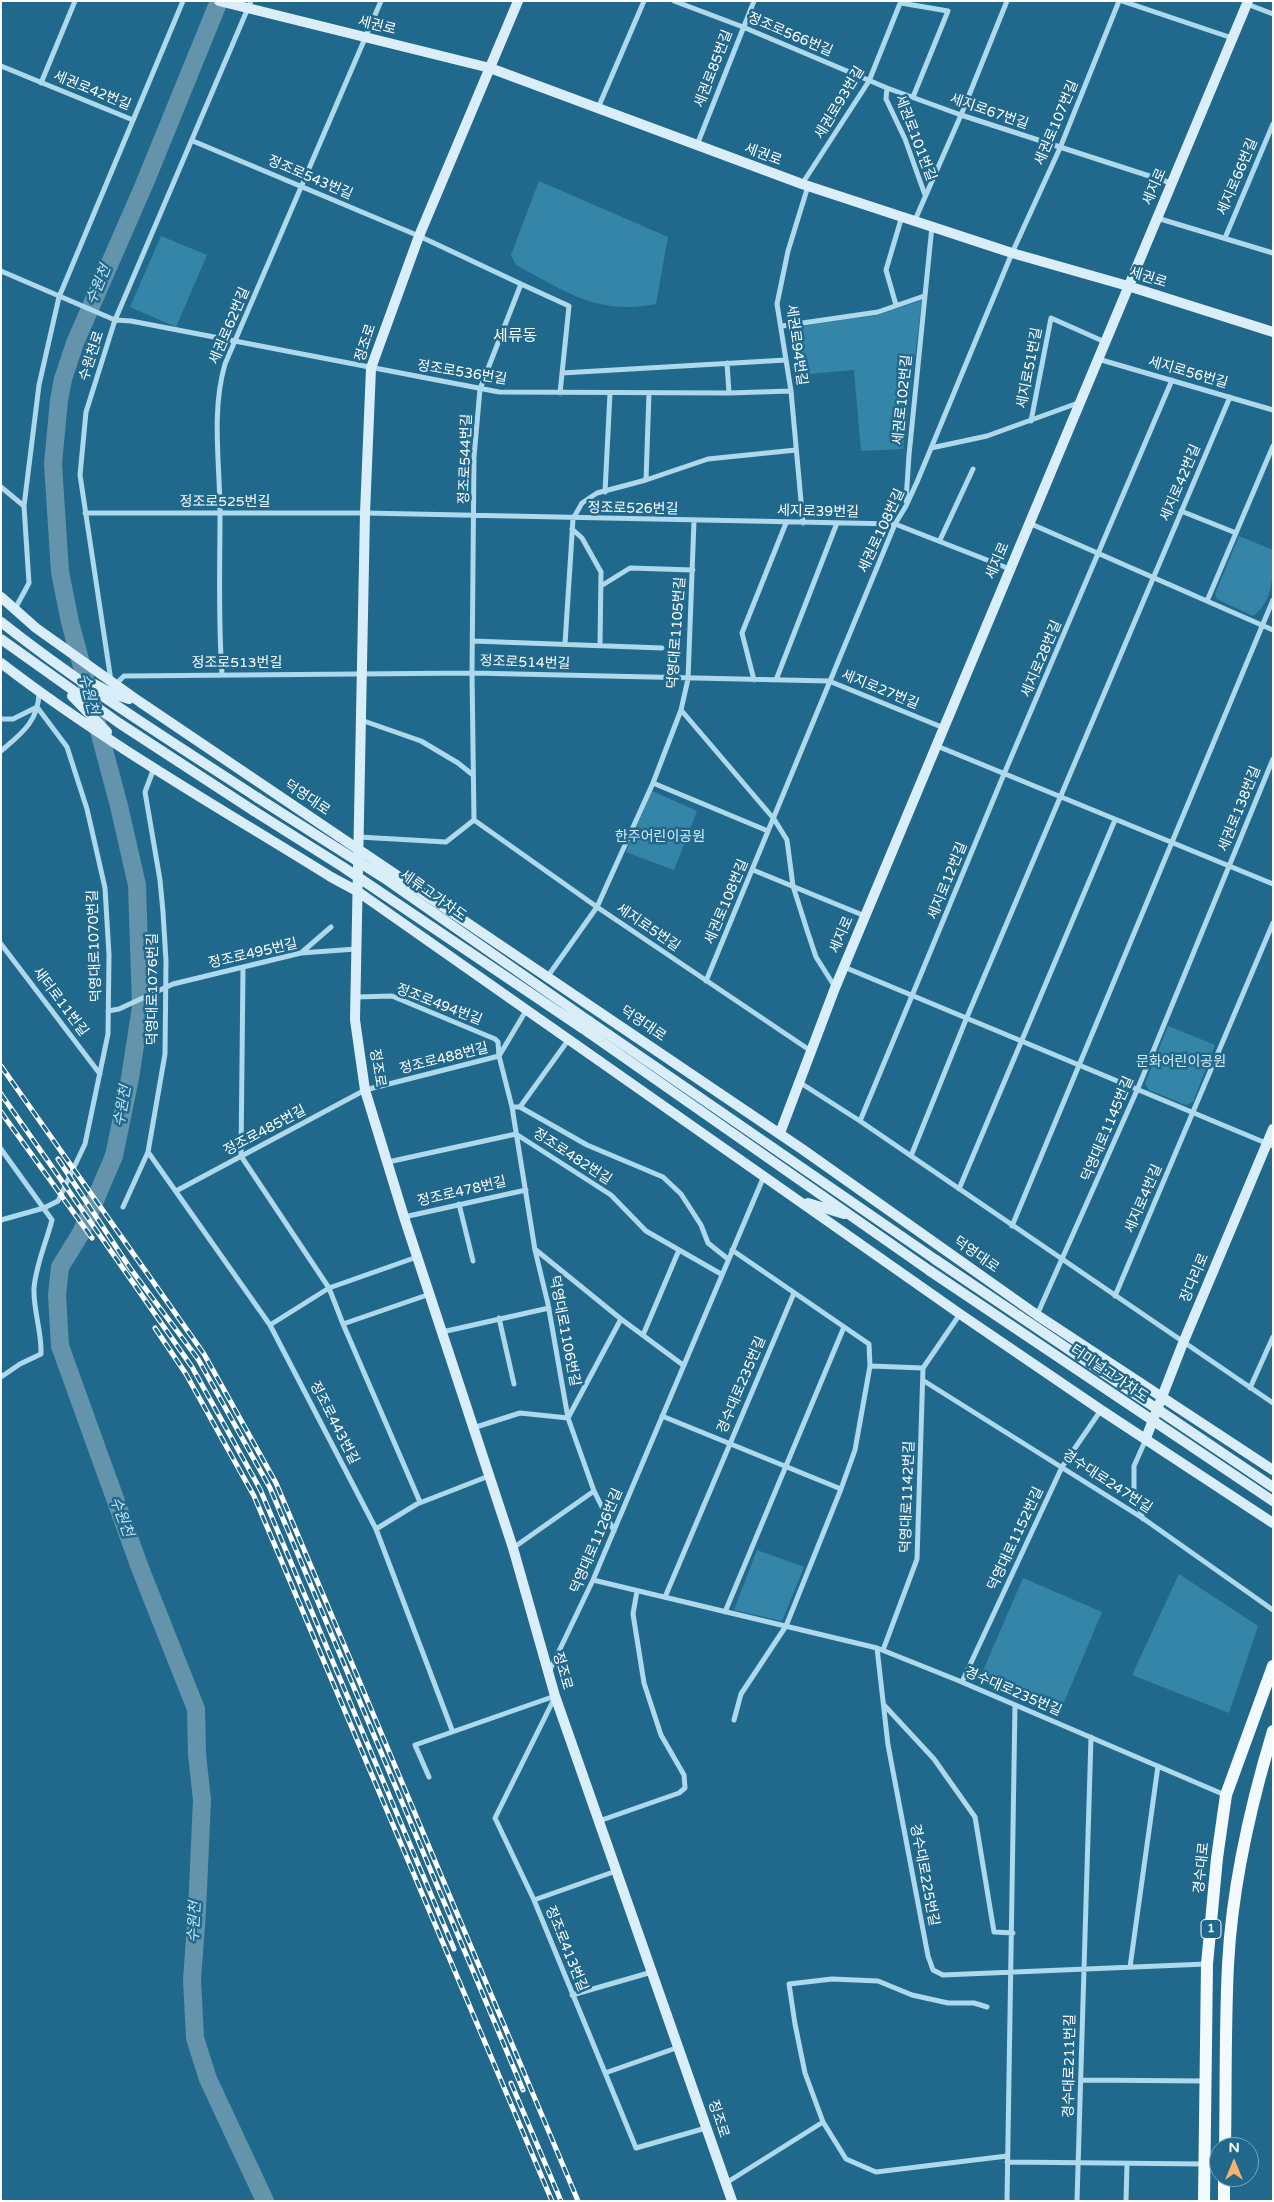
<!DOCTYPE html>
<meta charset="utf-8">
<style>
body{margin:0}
#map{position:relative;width:1274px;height:2202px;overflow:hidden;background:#21698c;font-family:"Varela Round",sans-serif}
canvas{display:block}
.frame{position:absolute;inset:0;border:2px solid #fff;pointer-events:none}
.north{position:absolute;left:1209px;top:2137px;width:50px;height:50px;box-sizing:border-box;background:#21698c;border:1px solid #7aa5ba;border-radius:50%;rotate:0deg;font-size:14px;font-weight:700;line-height:20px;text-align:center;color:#fff}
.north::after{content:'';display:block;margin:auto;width:18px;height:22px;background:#f8b170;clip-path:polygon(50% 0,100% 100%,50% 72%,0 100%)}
</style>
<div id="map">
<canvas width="1274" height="2202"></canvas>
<div class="frame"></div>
<div class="north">N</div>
</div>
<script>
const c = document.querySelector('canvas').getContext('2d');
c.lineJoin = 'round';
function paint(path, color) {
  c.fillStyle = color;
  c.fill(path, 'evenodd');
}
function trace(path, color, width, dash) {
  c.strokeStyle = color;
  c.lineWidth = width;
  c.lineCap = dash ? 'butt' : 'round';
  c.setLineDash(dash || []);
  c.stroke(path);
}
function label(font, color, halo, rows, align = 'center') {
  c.font = font + ' "Varela Round","Noto Sans KR",sans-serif';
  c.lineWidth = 5;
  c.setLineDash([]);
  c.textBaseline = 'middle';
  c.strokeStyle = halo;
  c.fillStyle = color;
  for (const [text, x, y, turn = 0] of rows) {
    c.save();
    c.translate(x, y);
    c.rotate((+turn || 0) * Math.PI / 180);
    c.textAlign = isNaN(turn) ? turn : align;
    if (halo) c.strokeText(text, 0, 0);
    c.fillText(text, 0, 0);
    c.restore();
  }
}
paint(new Path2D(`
 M 539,181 L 668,237 L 656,304 C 598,316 565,291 516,265 L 511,255 Z
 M 161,236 L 207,255 L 176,327 L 130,307 Z
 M 922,300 L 903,449 L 861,451 L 854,370 L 797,375 L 788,328 L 878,315 Z
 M 1239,536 L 1273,550 C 1273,573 1274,602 1253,616 L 1217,599 L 1215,594 Z
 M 652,791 L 697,811 L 674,870 L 626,852 Z
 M 1168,1026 L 1215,1045 L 1193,1102 L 1186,1105 L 1149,1090 L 1145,1084 Z
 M 757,1550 L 804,1567 L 782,1621 L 734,1610 Z
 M 1179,1574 L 1258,1626 L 1229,1713 L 1132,1675 Z
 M 1023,1578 L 1102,1612 L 1062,1707 L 982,1673 Z`), '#3585a9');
trace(new Path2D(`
 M 219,1 L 144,185 L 75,343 L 63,379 L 59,400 L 53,464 L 60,572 L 70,622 L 119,806 L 137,885 L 141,1007 L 130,1078 L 114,1156 L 81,1233 L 60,1267 L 57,1295 L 60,1346 L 140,1568 L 196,1709 L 197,1754 L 202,1800 L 197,1911 L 192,1980 L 195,2038 L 208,2079 L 265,2201`), '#6494ab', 18);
trace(new Path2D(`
 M 674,1 L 743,27 L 887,88 L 961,115 L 1171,183
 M 1122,1 L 1232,38
 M 901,3 L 948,11 L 913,97
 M 1247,4 L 1273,14
 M 1,66 L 133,120
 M 41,83 L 75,1
 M 887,88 L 886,99 L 905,139 L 925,195
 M 598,108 L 644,1
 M 193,141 L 419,236 L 521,284 L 480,389 L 474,457 L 472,673 L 474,820 L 597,907 L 811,1051
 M 697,145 L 754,1
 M 802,184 L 869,81 L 901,1
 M 1157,218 L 1273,253
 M 915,220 L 961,115 L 1007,1
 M 1225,238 L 1273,124
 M 1,271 L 115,320 L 131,321 L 499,392 L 729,393 L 791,391
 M 521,284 L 569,306 L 560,393
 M 896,305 L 886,270 L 902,216
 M 782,326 L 878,312 L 924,296
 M 1098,359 L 1273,410
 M 727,363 L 729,393
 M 562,373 L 786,360
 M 1031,421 L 1051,318 L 1105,342
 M 931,448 L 987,436 L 1078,403
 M 646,480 L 649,393
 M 1,487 L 24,506
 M 605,492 L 610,393
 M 906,501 L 909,455 L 932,226
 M 1181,511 L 1236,533
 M 85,513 L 365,513 L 895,524 L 1010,569
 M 803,523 L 791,391 L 777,304 L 788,251 L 808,186
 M 1029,523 L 1273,630
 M 572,529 L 582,538 L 601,572 L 600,646
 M 940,540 L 973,469
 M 601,586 L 630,568 L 693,570
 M 1207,601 L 1273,446
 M 15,609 L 29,583 L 24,506 L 39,385 L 59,297 L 183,1
 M 473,641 L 662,648
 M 565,644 L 573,519 L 582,503 L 597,493 L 646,480 L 708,459 L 796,450
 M 222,674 C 218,620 220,567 220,513 C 220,464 211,412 225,364 L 381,1
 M 754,680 L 742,633 L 786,523
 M 776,680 L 837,523
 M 111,681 L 80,475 L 86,412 L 115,320 L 251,1
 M 115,685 L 124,676 L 472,673 L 829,681 L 944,728
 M 681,710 L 774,819 L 787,840 L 793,886 L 807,930 L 816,957 L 835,987
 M 1,719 L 13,719 L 37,707
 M 361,720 L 421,741 L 458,763 L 473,775
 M 937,746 L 1273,884
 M 1,751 C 21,734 39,721 39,692
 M 653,783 L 768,831
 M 359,837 L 446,842 L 474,820
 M 753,870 L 865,916
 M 1,944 L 100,1074
 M 301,953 L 331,927
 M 844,967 L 1273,1146
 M 243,968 L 241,1156 L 329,1288 L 343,1324 L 430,1294
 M 548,976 L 597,907 L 653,783 L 681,710 L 688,679 L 694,521
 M 706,981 L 895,524 L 906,506 L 917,482 L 1012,253 L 1060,148 L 1119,1
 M 527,1009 L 499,1056 L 512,1107 L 535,1250 L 548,1304 L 568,1418 L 594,1491 L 614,1531
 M 108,1011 L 119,1009 L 173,984 L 301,953 L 356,949
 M 799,1082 L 860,1121 L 1273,1403
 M 512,1107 L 520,1107 L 587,1145 L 663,1177 L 681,1194 L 701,1225 L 708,1243 L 728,1259
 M 520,1107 L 569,1039
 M 860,1121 L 1004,774 L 1172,380
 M 1,1149 L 52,1220 C 46,1243 36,1265 34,1288 C 33,1310 42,1332 41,1354 L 20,1364 L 1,1377
 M 148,1152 L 270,1325 L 376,1529 L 452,1730
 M 911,1156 L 967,1017 L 1230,397
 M 388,1162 L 516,1134 L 611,1195 L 646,1231 L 721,1274
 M 959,1189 L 1115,820
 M 176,1191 L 365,1090 L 499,1056 L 498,1042 L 495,1039 L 392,996 L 356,997
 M 459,1204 L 473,1261
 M 123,1207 L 148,1152 L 165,1054 L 166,961 L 163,912 L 160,880 L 145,792 L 154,768
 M 404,1217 L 526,1190
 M 1,1220 L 44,1208 L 58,1201 L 85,1144 L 108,1034 L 109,955 L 105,888 L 87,809 L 67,747 L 37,707
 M 1012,1226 L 1273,600
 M 536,1250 L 621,1319 L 683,1365
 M 732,1250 L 869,1344 L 870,1366 L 923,1368
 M 1115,1296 L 1273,923
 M 1037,1315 L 1138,1088 L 1273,759
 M 499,1318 L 514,1384
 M 343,1324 L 420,1502
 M 270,1325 L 329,1288 L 417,1257
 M 442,1332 L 549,1308
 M 643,1335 L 679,1250
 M 924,1381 L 1144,1519 L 1273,1610
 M 1250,1388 L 1273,1337
 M 662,1416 L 841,1489
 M 473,1428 L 520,1413 L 568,1418 L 621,1319
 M 1143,1519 L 1134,1491 L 1134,1466 L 1146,1439
 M 376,1529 L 417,1504 L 489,1476
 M 513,1548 L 594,1491
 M 593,1580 L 877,1648 L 957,1680 L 1225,1795
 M 665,1597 L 794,1293
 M 725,1612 L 844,1327
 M 877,1648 L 888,1745 L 928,1956 L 933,1970 L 943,1975 L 1206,1964
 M 883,1650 L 917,1559 L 923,1368 L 960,1314
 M 549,1672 L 593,1580 L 764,1176
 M 962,1682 L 1062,1467 L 1101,1410
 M 555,1697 L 495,1818 L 534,1900 L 636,2148 L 706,2128
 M 884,1705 L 934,1759 L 975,1817 L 994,1932 L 1013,1933
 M 734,1720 L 741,1694 L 786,1626 L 841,1489 L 855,1450 L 870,1366
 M 429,1777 L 415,1745 L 555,1696
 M 599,1821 L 679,1793 L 685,1788 L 684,1775 L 661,1735 L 644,1683 L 633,1614 L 637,1591
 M 534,1900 L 616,1871
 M 1130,1967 L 1158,1766
 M 572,1995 L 652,1972
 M 605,2073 L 679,2047
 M 1081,2080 L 1205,2081
 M 823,2122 L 805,2073 L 795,2024 L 789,1984 L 832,1979 L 878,1981 L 912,1995 L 948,2003 L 974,2003 L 987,2007
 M 1007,2162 L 1204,2164
 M 726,2183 L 823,2122 L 846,2159 L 876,2172 L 1007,2156
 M 1007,2201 L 1015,1705
 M 1077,2201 L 1091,1737
 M 1126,2201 L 1127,2164`), '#aed8eb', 5);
trace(new Path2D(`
 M 219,1 L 490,68 L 802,184 L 1012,253 L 1128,286 L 1273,332
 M 518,1 L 419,236 L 371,368 L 365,513 L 355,1020 L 365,1090 L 404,1217 L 513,1548 L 555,1696 L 732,2201
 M 1,597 L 36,628 L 140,702 L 802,1149 L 1037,1315 L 1273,1470
 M 1,622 C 83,687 171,741 258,798
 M 1,639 L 119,723 L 254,811
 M 1,663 C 105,743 220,808 331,877 L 357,891 L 960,1314 L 1101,1410 L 1273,1523
 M 94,684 L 111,693 L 129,699
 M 72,696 L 107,732
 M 589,1021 L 936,1260
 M 582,1028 L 930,1271
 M 780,1133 L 835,988 L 1248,1
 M 808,1203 L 844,1214
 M 1146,1438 L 1183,1343 L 1273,1129`), '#daeef9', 10);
trace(new Path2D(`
 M 1225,2147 C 1226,2086 1225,2025 1228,1965 C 1232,1885 1250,1807 1273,1731
 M 1204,2201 L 1207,1964 L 1217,1858 L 1226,1795 L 1273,1666
 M 1224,2201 L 1224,2177`), '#f3fafe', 12);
const rail = new Path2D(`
 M 1,1066 L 204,1354 L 276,1483 L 578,2201
 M 1,1094 L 192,1367 L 260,1489 L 454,1949
 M 1,1112 L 92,1238
 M 58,1159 L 130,1268 L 198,1359 L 270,1488 L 523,2090
 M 155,1328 L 186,1374 L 254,1496 L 552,2201
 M 511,2083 L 561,2201`);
trace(rail, '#fff', 5);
trace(rail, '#21698c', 3, [9]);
trace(new Path2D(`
 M 258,798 L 384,878 L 589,1021
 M 254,811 L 343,867 L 582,1028
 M 936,1260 L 1273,1487
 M 930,1271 L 1273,1501`), '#daeef9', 10);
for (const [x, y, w] of [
 [1211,1929,20]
]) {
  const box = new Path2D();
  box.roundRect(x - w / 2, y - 9.5, w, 19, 4);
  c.fillStyle = '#21698c';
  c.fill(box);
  trace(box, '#fff', 1);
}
label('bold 12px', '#fff', null, [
 ["1",1211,1929]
]);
label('14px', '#fff', '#21698c', [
 ["세권로",377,26,14],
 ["정조로566번길",790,35,23],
 ["세권로85번길",714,69,-69],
 ["세권로42번길",92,91,22],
 ["세권로93번길",840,103,-59],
 ["세지로67번길",989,112,19],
 ["세권로107번길",1057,123,-67],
 ["세권로101번길",915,138,69],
 ["세권로",763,155,20],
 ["세지로66번길",1238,177,-67],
 ["정조로543번길",310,178,23],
 ["세지로",1155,187,-67],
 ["세권로",1148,278,17],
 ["세권로62번길",230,326,-67],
 ["정조로",366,343,-72],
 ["세권로94번길",796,345,82],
 ["수원천로",92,356,-72],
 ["세지로51번길",1030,368,-79],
 ["정조로536번길",462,373,9],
 ["세지로56번길",1188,373,16],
 ["세권로102번길",903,400,-84],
 ["정조로544번길",466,459,-88],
 ["세지로42번길",1181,483,-67],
 ["정조로525번길",225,502],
 ["정조로526번길",633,509,1],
 ["세지로39번길",818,512,1],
 ["세권로108번길",882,531,-65],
 ["세지로",998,561,-67],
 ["덕영대로1105번길",677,633,-86],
 ["세지로28번길",1042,659,-67],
 ["정조로513번길",237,663],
 ["정조로514번길",525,663,2],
 ["세지로27번길",880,690,22],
 ["덕영대로",307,798,34],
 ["세권로138번길",1240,809,-68],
 ["세지로12번길",948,881,-68],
 ["세류고가차도",433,896,35],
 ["세권로108번길",727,902,-67],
 ["세지로5번길",648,928,34],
 ["세지로",842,935,-67],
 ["덕영대로1070번길",95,946,-92],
 ["정조로495번길",253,954,-13],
 ["덕영대로1076번길",153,989,-90],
 ["새터로11번길",60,1002,53],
 ["정조로494번길",439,1005,21],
 ["덕영대로",643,1024,34],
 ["정조로488번길",444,1059,-14],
 ["정조로",377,1068,81],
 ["덕영대로1145번길",1108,1129,-67],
 ["정조로485번길",265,1131,-28],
 ["정조로482번길",572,1157,33],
 ["정조로478번길",462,1192,-13],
 ["세지로4번길",1144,1199,-67],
 ["덕영대로",976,1255,35],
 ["장다리로",1195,1278,-67],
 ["덕영대로1106번길",564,1331,79],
 ["터미널고가차도",1109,1374,34],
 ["경수대로235번길",742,1385,-67],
 ["정조로443번길",334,1423,63],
 ["경수대로247번길",1107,1482,33],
 ["덕영대로1142번길",908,1497,-88],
 ["덕영대로1152번길",1016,1539,-65],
 ["덕영대로1126번길",597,1541,-67],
 ["정조로",562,1671,74],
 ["경수대로235번길",1013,1692,23],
 ["경수대로",1202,1868,-84],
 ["경수대로225번길",924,1875,79],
 ["정조로413번길",566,1949,68],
 ["경수대로211번길",1070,2066,-89],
 ["정조로",718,2119,72]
]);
label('14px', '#d3edf8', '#21698c', [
 ["한주어린이공원",660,837],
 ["문화어린이공원",1181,1062]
]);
label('italic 15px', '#c1e4f4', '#21698c', [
 ["수원천",99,285,-67],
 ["수원천",88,694,76],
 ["수원천",123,1106,-80],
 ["수원천",121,1517,70],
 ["수원천",195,1922,-87]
]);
label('16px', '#fff', '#21698c', [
 ["세류동",515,337]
]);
</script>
